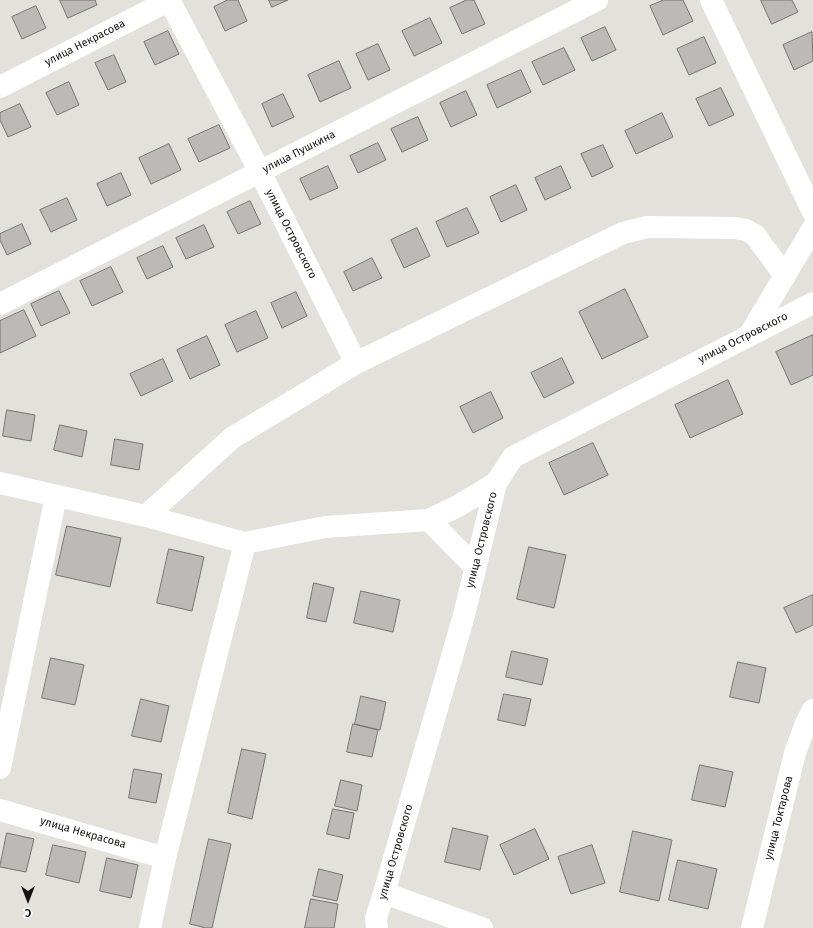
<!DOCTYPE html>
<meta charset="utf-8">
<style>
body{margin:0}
#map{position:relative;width:813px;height:928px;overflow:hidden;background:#e2e1dc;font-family:"Fira Sans",sans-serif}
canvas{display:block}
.north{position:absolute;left:8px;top:880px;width:40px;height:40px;-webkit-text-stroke:3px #fff;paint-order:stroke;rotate:180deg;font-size:11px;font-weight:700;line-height:16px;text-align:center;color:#141412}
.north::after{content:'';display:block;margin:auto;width:14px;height:18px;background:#141412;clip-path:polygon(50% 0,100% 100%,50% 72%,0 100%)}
</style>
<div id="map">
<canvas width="813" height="928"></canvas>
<div class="north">С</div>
</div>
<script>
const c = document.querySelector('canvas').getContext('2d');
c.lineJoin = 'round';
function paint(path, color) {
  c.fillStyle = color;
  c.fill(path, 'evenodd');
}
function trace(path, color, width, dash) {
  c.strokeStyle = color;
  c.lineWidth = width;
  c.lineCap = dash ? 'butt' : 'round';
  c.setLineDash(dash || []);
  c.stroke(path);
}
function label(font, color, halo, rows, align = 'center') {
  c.font = font + ' "Fira Sans",sans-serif';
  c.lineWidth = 3;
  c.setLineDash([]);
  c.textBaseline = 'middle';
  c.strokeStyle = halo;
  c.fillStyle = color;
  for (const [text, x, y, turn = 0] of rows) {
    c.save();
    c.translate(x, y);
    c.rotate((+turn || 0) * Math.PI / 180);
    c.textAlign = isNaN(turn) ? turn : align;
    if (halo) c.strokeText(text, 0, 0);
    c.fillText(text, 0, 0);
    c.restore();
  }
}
const building = new Path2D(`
 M 60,0 L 95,0 L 97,5 L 68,18 Z
 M 228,0 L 238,0 L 247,21 L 225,31 L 214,7 Z
 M 269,0 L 288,0 L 272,7 Z
 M 467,0 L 474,0 L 485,24 L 462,34 L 450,8 Z
 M 664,0 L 683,0 L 693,21 L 663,35 L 650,6 Z
 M 761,0 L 792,0 L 798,12 L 772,24 Z
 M 36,6 L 46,28 L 22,39 L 12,17 Z
 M 430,18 L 442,43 L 414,56 L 402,31 Z
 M 605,27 L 616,50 L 592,61 L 581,38 Z
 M 168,31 L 179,54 L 155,65 L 144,42 Z
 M 812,32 L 813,61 L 794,70 L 783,45 Z
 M 704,37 L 716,63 L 689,75 L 677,49 Z
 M 378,44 L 390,70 L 368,80 L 356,54 Z
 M 564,48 L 575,70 L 543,85 L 532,62 Z
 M 114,55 L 126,82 L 108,90 L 95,63 Z
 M 339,61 L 351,88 L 320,102 L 308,75 Z
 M 521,70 L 531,92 L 497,108 L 487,85 Z
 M 69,82 L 79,105 L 57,115 L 46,93 Z
 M 721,88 L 734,115 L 709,126 L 696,99 Z
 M 466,91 L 477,115 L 451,127 L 440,103 Z
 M 283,94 L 294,117 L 272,127 L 262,104 Z
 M 20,104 L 31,127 L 8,137 L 0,120 L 0,113 Z
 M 662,113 L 673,137 L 636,154 L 625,131 Z
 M 418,117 L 428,140 L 402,152 L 391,129 Z
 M 219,125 L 230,148 L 199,162 L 188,139 Z
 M 378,143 L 386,160 L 358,173 L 350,156 Z
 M 169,144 L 181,170 L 151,184 L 139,158 Z
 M 603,145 L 613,167 L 592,177 L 581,154 Z
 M 328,166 L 338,188 L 310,200 L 300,179 Z
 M 561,166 L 571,188 L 545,200 L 535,178 Z
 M 121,173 L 131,195 L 107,206 L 97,184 Z
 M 516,185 L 527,210 L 501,222 L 490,197 Z
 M 67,198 L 77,220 L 51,232 L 40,210 Z
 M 250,201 L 261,224 L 238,234 L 227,212 Z
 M 467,208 L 479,233 L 447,247 L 436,222 Z
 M 22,224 L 31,244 L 7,255 L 0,240 L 0,234 Z
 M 204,225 L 214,247 L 186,259 L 176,238 Z
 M 417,228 L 430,256 L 404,268 L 391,240 Z
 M 163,246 L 173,267 L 147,279 L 137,258 Z
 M 372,258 L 382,278 L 353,291 L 344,272 Z
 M 111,267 L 123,292 L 92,306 L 80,281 Z
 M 625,289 L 648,337 L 602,359 L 579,312 Z
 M 59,291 L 70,313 L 41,326 L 31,304 Z
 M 296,292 L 307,316 L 282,328 L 271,303 Z
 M 24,310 L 36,336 L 0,353 L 0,321 Z
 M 256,311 L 268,338 L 237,352 L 225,325 Z
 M 813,335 L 813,375 L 791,385 L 776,352 Z
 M 207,336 L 220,365 L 190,379 L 177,350 Z
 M 562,358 L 574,383 L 544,398 L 531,373 Z
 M 163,359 L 173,381 L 141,396 L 130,374 Z
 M 728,380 L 743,414 L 690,438 L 675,405 Z
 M 491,392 L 503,418 L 473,433 L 460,407 Z
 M 7,410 L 35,415 L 31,441 L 3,436 Z
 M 60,425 L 87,431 L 82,457 L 54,450 Z
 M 115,439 L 143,444 L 139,470 L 111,465 Z
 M 593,443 L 608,475 L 564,495 L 549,463 Z
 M 67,526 L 121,538 L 110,587 L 56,575 Z
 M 529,547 L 566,555 L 554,608 L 517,599 Z
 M 169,549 L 204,557 L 192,611 L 157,603 Z
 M 314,583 L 334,588 L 326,622 L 307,618 Z
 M 361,591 L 400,600 L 393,632 L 354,623 Z
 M 813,595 L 813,625 L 796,633 L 784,608 Z
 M 512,651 L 548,659 L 542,685 L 506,677 Z
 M 51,658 L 84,665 L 75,705 L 42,698 Z
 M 738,662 L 766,668 L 759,703 L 730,697 Z
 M 504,694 L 531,699 L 525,726 L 498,720 Z
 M 361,696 L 386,702 L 380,730 L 355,724 Z
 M 141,699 L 169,706 L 161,742 L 132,736 Z
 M 353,724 L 378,730 L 372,757 L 347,752 Z
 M 242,749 L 266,754 L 252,819 L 228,813 Z
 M 700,765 L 733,772 L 725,807 L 692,800 Z
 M 134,769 L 162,774 L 156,803 L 129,798 Z
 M 341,780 L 362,785 L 357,811 L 335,806 Z
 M 333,809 L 354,813 L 349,839 L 327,834 Z
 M 453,828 L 488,836 L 480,870 L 445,862 Z
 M 535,829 L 549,859 L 514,875 L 500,845 Z
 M 633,831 L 672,840 L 659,901 L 620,892 Z
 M 7,833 L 34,839 L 26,872 L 0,867 Z
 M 209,839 L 231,844 L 212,928 L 206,928 L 190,924 Z
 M 53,845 L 86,852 L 79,883 L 46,875 Z
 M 592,845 L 605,883 L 571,894 L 558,857 Z
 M 107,858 L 138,865 L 131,898 L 100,891 Z
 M 678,860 L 717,869 L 708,909 L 669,900 Z
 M 319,869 L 343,875 L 337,901 L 313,896 Z
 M 311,899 L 338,904 L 334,928 L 305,928 Z`);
paint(building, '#bdb9b6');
trace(building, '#767370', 1);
trace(new Path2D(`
 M 169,0 L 260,172 L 356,363
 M 711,0 L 813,212
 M 0,87 L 170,0
 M 0,304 L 597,0
 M 750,334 L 813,228
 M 0,483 L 146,516 L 245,543 L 325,527 L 429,520 L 458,506 L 496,483
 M 146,516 L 232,438 L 356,363 L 623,233 L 647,227 L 735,228 L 746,230 L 755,235 L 785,276
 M 429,520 L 475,567
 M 0,768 L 56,496
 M 0,810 L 165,858
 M 384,893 L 482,928
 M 150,928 L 165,858 L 245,543
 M 377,928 L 376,918 L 384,893 L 464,615 L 496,483 L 513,457 L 813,303
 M 752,928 L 795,753 L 806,723 L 813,710`), '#fff', 22);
label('11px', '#141412', '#fff', [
 ["улица Некрасова",85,43,-27],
 ["улица Пушкина",299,152,-27],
 ["улица Островского",291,234,63],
 ["улица Островского",743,338,-27],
 ["улица Островского",482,540,-76],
 ["улица Токтарова",779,818,-76],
 ["улица Некрасова",83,833,16],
 ["улица Островского",396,852,-74]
]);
</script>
